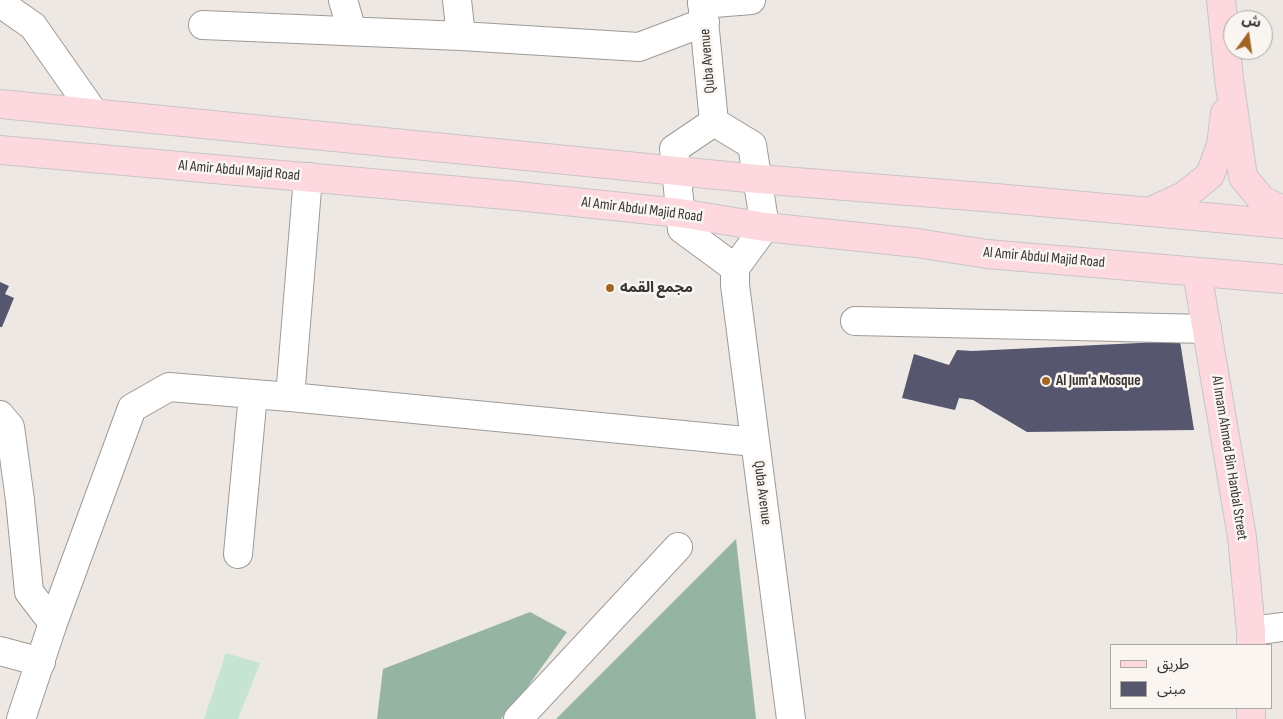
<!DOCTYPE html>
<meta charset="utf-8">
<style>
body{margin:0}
#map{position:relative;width:1283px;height:719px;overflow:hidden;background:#ede8e3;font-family:"Sofia Sans Condensed","Noto Sans Arabic",sans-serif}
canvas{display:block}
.legend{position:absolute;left:1110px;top:644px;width:162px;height:65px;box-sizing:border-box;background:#faf5f0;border:1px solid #aca8a4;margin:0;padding:6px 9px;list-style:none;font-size:15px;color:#373533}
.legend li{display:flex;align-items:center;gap:10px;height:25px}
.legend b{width:25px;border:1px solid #aca8a4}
.north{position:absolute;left:1223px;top:10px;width:50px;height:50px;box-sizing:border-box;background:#faf5f0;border:1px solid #aca8a4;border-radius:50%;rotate:14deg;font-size:14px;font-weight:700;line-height:20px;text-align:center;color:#373533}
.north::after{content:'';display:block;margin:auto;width:18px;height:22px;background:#9f6624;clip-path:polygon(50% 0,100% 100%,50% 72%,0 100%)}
</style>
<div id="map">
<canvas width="1283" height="719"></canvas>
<ul class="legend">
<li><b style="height:6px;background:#fdd8de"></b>طريق</li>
<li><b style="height:14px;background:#57566f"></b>مبنى</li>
</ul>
<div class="north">ش</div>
</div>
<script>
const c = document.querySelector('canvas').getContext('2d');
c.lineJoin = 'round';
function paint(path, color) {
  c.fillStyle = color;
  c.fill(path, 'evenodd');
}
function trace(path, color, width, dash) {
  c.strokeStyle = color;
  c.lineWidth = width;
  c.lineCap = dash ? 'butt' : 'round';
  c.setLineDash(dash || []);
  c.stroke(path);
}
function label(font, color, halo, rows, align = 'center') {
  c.font = font + ' "Sofia Sans Condensed","Noto Sans Arabic",sans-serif';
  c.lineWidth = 5;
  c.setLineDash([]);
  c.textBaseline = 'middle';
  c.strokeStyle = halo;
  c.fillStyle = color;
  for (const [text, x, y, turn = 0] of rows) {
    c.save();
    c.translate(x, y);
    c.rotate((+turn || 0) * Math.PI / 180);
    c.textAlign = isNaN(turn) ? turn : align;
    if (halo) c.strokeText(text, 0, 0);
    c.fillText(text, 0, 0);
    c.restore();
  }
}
paint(new Path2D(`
 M 226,653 L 260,663 L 238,719 L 204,719 Z`), '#c6e4d2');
paint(new Path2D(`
 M 736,539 L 756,719 L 556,719 Z
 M 530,612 L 567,632 L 521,696 L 501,719 L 377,719 L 383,669 Z`), '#96b4a3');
paint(new Path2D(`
 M 0,282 L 9,286 L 5,294 L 14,298 L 2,327 L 0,327 Z
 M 1180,341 L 1194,430 L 1027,432 L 973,400 L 959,398 L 955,410 L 902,398 L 914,354 L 949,365 L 957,350 L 972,351 Z`), '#57566f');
const minor = new Path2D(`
 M 343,0 L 352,31
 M 457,0 L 461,36
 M 702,0 L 714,122
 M 0,3 L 33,26 L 94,113
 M 702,4 L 751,0
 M 203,25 L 461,36 L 639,47 L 705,22
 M 714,122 L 752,145 L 765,227 L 735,268 L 735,285 L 791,719
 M 714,122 L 674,149 L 682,229 L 735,268
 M 855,321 L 1207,329
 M 290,397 L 308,177
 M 0,415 L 10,427 L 20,500 L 29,592 L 53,623
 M 238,554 L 253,394
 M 1251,631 L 1283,627
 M 0,651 L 41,662
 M 21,719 L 53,623 L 132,408 L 169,387 L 290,397 L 755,442
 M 518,719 L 678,547`);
const major = new Path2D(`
 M 1221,0 L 1229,79 L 1243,177 L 1262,200 L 1283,210
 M 0,104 L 758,179 L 996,198 L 1283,224
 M 0,150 L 517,196 L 680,213 L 765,227 L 917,243 L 987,254 L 1283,279
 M 1151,211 L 1184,196 L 1210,175 L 1221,145 L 1225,113
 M 1197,272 L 1242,537 L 1251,631 L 1251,645
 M 1251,708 L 1251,719`);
trace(minor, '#9f9a96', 30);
trace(major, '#c7c6c6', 30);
trace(minor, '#fff', 28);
trace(major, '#fdd8de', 28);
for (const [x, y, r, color] of [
 [610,288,5,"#9f6624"],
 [1046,381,5,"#9f6624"]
]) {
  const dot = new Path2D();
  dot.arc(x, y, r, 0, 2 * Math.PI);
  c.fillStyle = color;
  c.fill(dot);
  trace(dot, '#faf5f0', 2);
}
label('15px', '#373533', '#faf5f0', [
 ["Quba Avenue",708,61,-95],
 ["Al Amir Abdul Majid Road",239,171,5],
 ["Al Amir Abdul Majid Road",642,210,7],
 ["Al Amir Abdul Majid Road",1044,258,5],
 ["Al Imam Ahmed Bin Hanbal Street",1229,458,81],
 ["Quba Avenue",762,493,83]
]);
label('bold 15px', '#373533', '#faf5f0', [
 ["مجمع القمه",620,288],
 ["Al Jum'a Mosque",1056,381]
], 'left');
</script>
